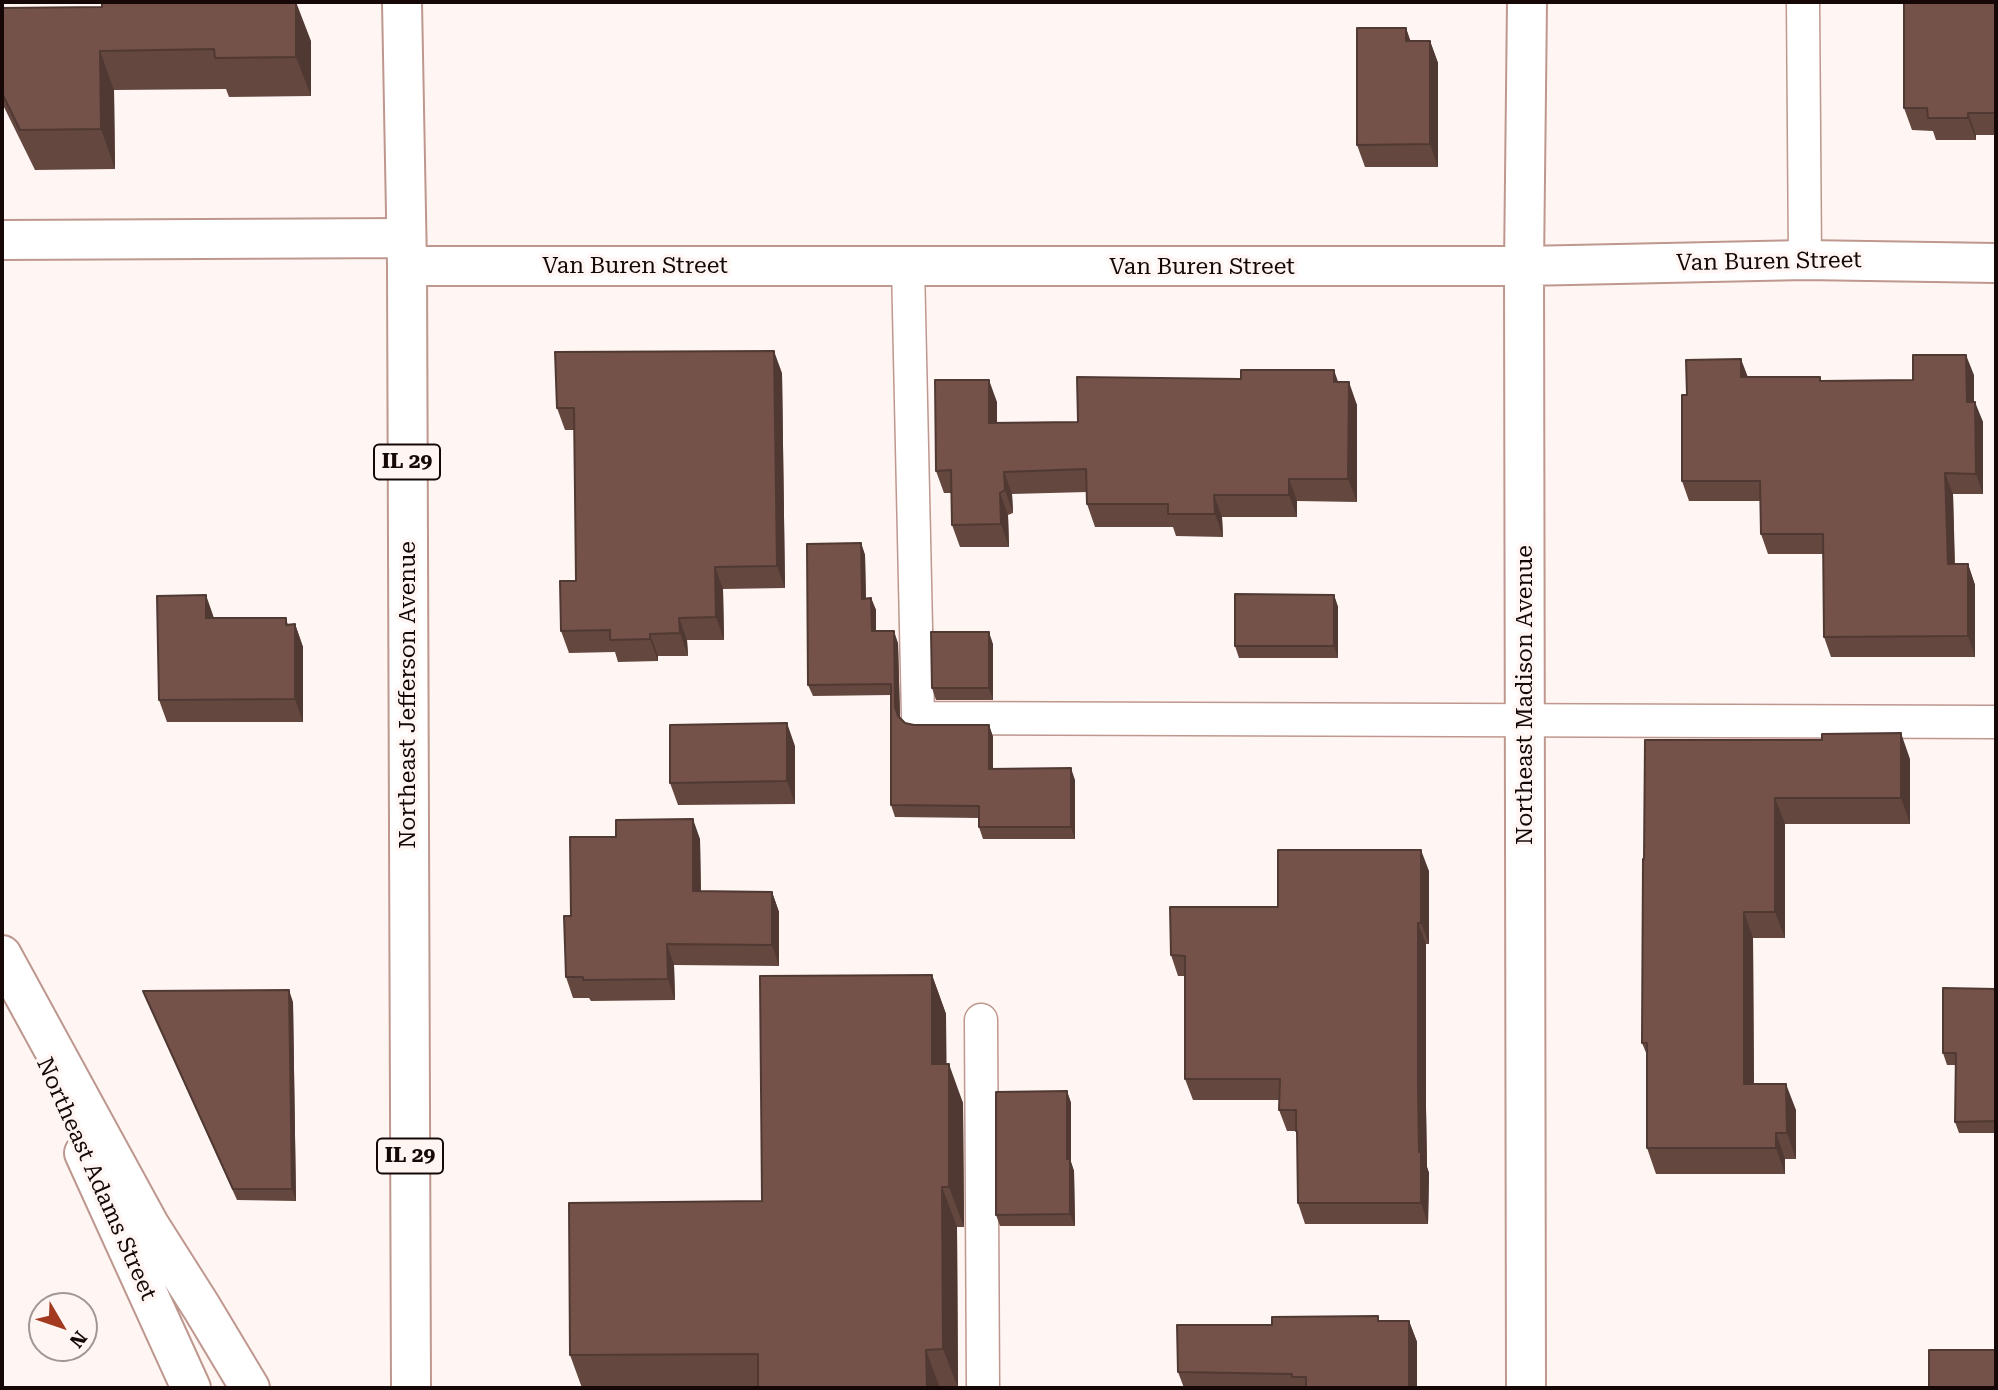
<!DOCTYPE html>
<style>
body{margin:0}
#map{position:relative;width:1998px;height:1390px;overflow:hidden;background:#fff6f4;font-family:"Roboto Serif",serif}
canvas{display:block}
.frame{position:absolute;inset:0;border:4px solid #150806;pointer-events:none}
.north{position:absolute;left:28px;top:1292px;width:70px;height:70px;box-sizing:border-box;background:#fff6f4;border:2px solid #a19795;border-radius:50%;rotate:129deg;font-size:19px;font-weight:700;line-height:28px;text-align:center;color:#150806}
.north::after{content:'';display:block;margin:auto;width:24px;height:32px;background:#a33a20;clip-path:polygon(50% 0,100% 100%,50% 72%,0 100%)}
</style>
<div id="map">
<canvas width="1998" height="1390"></canvas>
<div class="frame"></div>
<div class="north">N</div>
</div>
<script>
const c = document.querySelector('canvas').getContext('2d');
c.lineJoin = 'round';
function trace(path, color, width, dash) {
  c.strokeStyle = color;
  c.lineWidth = width;
  c.lineCap = dash ? 'butt' : 'round';
  c.setLineDash(dash || []);
  c.stroke(path);
}
function paint(path, color) {
  c.fillStyle = color;
  c.fill(path, 'evenodd');
}
function label(font, color, halo, rows, align = 'center') {
  c.font = font + ' "Roboto Serif",serif';
  c.lineWidth = 7;
  c.setLineDash([]);
  c.textBaseline = 'middle';
  c.strokeStyle = halo;
  c.fillStyle = color;
  for (const [text, x, y, turn = 0] of rows) {
    c.save();
    c.translate(x, y);
    c.rotate((+turn || 0) * Math.PI / 180);
    c.textAlign = isNaN(turn) ? turn : align;
    if (halo) c.strokeText(text, 0, 0);
    c.fillText(text, 0, 0);
    c.restore();
  }
}
const lane = new Path2D(`
 M 1803,2 L 1805,260
 M 908,266 L 918,718 L 1996,722
 M 981,1020 L 983,1388`);
const street = new Path2D(`
 M 2,240 L 406,238
 M 407,266 L 1524,266 L 1805,260 L 1996,263
 M 1526,1388 L 1524,266 L 1527,2`);
const primary = new Path2D(`
 M 402,2 L 407,266 L 411,1388
 M 2,955 L 150,1226 L 202,1308 L 250,1388
 M 84,1153 L 191,1388`);
trace(lane, '#be978e', 35);
trace(street, '#be978e', 42);
trace(primary, '#be978e', 42);
trace(lane, '#fff', 32);
trace(street, '#fff', 38);
trace(primary, '#fff', 38);
paint(new Path2D(`
 M 1996,2 L 1996,135 L 1976,135 L 1976,140 L 1936,140 L 1933,131 L 1912,130 L 1904,108 Z
 M 2,8 L 311,41 L 311,96 L 229,97 L 226,89 L 114,90 L 115,169 L 35,170 L 2,103 Z
 M 1406,28 L 1410,41 L 1430,41 L 1438,63 L 1438,167 L 1365,167 L 1357,145 Z
 M 782,373 L 785,588 L 723,589 L 724,640 L 687,640 L 688,656 L 658,656 L 658,661 L 618,662 L 615,652 L 569,653 L 561,631 L 576,581 L 575,430 L 565,430 L 557,408 Z
 M 1974,375 L 1974,402 L 1983,422 L 1983,494 L 1953,494 L 1955,564 L 1968,564 L 1975,585 L 1975,657 L 1831,657 L 1824,637 L 1823,554 L 1768,554 L 1761,534 L 1760,501 L 1689,501 L 1682,481 L 1687,395 L 1748,377 L 1820,377 L 1821,381 L 1913,380 Z
 M 1339,382 L 1357,405 L 1357,502 L 1297,501 L 1297,517 L 1222,517 L 1223,537 L 1176,536 L 1173,527 L 1095,527 L 1087,504 L 1087,492 L 1012,494 L 1013,513 L 1008,515 L 1009,547 L 960,547 L 952,525 L 951,493 L 944,493 L 936,471 L 997,402 L 997,423 L 1078,422 Z
 M 861,543 L 865,555 L 866,598 L 871,598 L 876,610 L 876,631 L 898,643 L 900,717 L 905,723 L 914,725 L 989,725 L 993,737 L 993,769 L 1075,780 L 1075,839 L 983,839 L 979,827 L 979,818 L 895,817 L 891,805 L 891,695 L 813,696 L 808,685 Z
 M 1334,595 L 1338,607 L 1338,658 L 1239,658 L 1235,646 Z
 M 214,618 L 286,618 L 288,625 L 295,624 L 303,647 L 303,722 L 167,722 L 159,700 Z
 M 993,644 L 993,700 L 936,700 L 932,688 Z
 M 1822,740 L 1910,759 L 1910,824 L 1785,824 L 1785,938 L 1753,938 L 1754,1084 L 1796,1110 L 1796,1159 L 1785,1159 L 1785,1174 L 1656,1174 L 1647,1148 L 1647,1055 L 1642,1043 L 1644,859 Z
 M 795,746 L 795,804 L 678,805 L 670,783 Z
 M 700,839 L 701,891 L 772,892 L 779,912 L 779,966 L 674,965 L 675,1000 L 591,1001 L 589,998 L 573,998 L 566,977 L 571,916 Z
 M 1429,871 L 1429,944 L 1426,944 L 1426,1108 L 1427,1167 L 1429,1173 L 1428,1224 L 1305,1224 L 1298,1203 L 1297,1135 L 1296,1131 L 1287,1131 L 1279,1110 L 1279,1100 L 1193,1100 L 1185,1079 L 1185,976 L 1178,976 L 1171,955 L 1278,907 Z
 M 932,975 L 946,1014 L 946,1064 L 963,1103 L 964,1227 L 957,1227 L 958,1388 L 582,1388 L 570,1355 L 762,1201 Z
 M 1996,989 L 1996,1133 L 1959,1133 L 1955,1122 L 1956,1065 L 1947,1065 L 1943,1053 Z
 M 143,991 L 293,1002 L 296,1201 L 237,1200 L 148,1003 Z
 M 1067,1091 L 1071,1103 L 1071,1162 L 1074,1171 L 1075,1226 L 1000,1226 L 996,1215 Z
 M 1380,1321 L 1409,1321 L 1417,1342 L 1417,1388 L 1184,1388 L 1178,1372 L 1272,1325 Z`), '#64473f');
paint(new Path2D(`
 M 296,2 L 311,41 L 311,96 L 296,57 Z
 M 1406,28 L 1414,51 L 1406,41 Z
 M 1430,41 L 1438,63 L 1438,167 L 1430,144 Z
 M 100,51 L 114,90 L 115,169 L 101,129 Z
 M 1968,113 L 1976,135 L 1976,140 L 1968,118 Z
 M 774,351 L 782,373 L 785,588 L 777,566 Z
 M 1966,355 L 1974,375 L 1974,423 L 1967,402 Z
 M 1741,359 L 1749,380 L 1741,377 Z
 M 1334,370 L 1342,393 L 1334,382 Z
 M 989,380 L 997,402 L 997,445 L 989,423 Z
 M 1349,382 L 1357,405 L 1357,502 L 1348,479 Z
 M 1975,402 L 1983,422 L 1983,494 L 1976,474 Z
 M 1004,472 L 1012,494 L 1013,513 L 1005,490 Z
 M 1945,473 L 1953,494 L 1955,585 L 1948,564 Z
 M 1289,479 L 1297,501 L 1297,517 L 1289,495 Z
 M 1000,493 L 1008,515 L 1009,547 L 1001,524 Z
 M 1214,495 L 1222,517 L 1223,537 L 1215,514 Z
 M 861,543 L 865,555 L 866,610 L 862,599 Z
 M 1968,564 L 1975,585 L 1975,657 L 1968,636 Z
 M 715,567 L 723,589 L 724,640 L 716,617 Z
 M 206,595 L 214,618 L 206,618 Z
 M 1334,595 L 1338,607 L 1338,658 L 1334,646 Z
 M 871,598 L 876,610 L 876,643 L 872,631 Z
 M 679,618 L 687,640 L 688,656 L 680,633 Z
 M 295,624 L 303,647 L 303,722 L 295,699 Z
 M 894,631 L 898,643 L 900,718 L 895,707 Z
 M 989,632 L 993,644 L 993,700 L 989,688 Z
 M 650,634 L 658,656 L 658,661 L 650,639 Z
 M 787,723 L 795,746 L 795,804 L 787,781 Z
 M 989,725 L 993,737 L 993,780 L 989,769 Z
 M 1901,733 L 1910,759 L 1910,824 L 1901,798 Z
 M 1071,768 L 1075,780 L 1075,839 L 1071,827 Z
 M 1775,798 L 1785,824 L 1785,938 L 1775,912 Z
 M 693,819 L 700,839 L 701,912 L 693,891 Z
 M 1421,850 L 1429,871 L 1429,944 L 1421,923 Z
 M 772,892 L 779,912 L 779,966 L 772,945 Z
 M 1744,912 L 1753,938 L 1754,1110 L 1744,1084 Z
 M 1418,923 L 1426,944 L 1426,1108 L 1427,1167 L 1429,1173 L 1428,1224 L 1421,1203 L 1418,1087 Z
 M 667,944 L 674,965 L 675,1000 L 668,979 Z
 M 932,975 L 946,1014 L 947,1103 L 932,1064 Z
 M 289,990 L 293,1002 L 296,1201 L 292,1189 Z
 M 949,1064 L 963,1103 L 964,1227 L 949,1187 Z
 M 1786,1084 L 1796,1110 L 1796,1159 L 1787,1133 Z
 M 1067,1091 L 1071,1103 L 1071,1162 L 1074,1171 L 1075,1226 L 1070,1214 L 1067,1159 Z
 M 1776,1133 L 1785,1159 L 1785,1174 L 1776,1148 Z
 M 942,1187 L 957,1227 L 958,1388 L 943,1349 Z
 M 1409,1321 L 1417,1342 L 1417,1388 L 1409,1388 Z
 M 926,1350 L 940,1388 L 927,1388 Z`), '#513933');
const building = new Path2D(`
 M 127,2 L 296,2 L 296,57 L 215,58 L 214,49 L 100,51 L 101,129 L 20,130 L 2,93 L 2,8 L 102,7 L 102,3 L 127,3 Z
 M 1904,2 L 1996,2 L 1996,113 L 1968,113 L 1968,118 L 1928,118 L 1927,108 L 1904,108 Z
 M 1357,28 L 1406,28 L 1406,41 L 1430,41 L 1430,144 L 1357,145 Z
 M 774,351 L 777,566 L 715,567 L 716,617 L 679,618 L 680,633 L 650,634 L 650,639 L 610,640 L 610,630 L 561,631 L 560,581 L 576,581 L 574,408 L 557,408 L 555,352 Z
 M 1913,355 L 1966,355 L 1967,402 L 1975,402 L 1976,474 L 1945,473 L 1948,564 L 1968,564 L 1968,636 L 1824,637 L 1823,534 L 1761,534 L 1760,481 L 1682,481 L 1682,395 L 1687,395 L 1686,360 L 1741,359 L 1741,377 L 1820,377 L 1820,381 L 1913,380 Z
 M 1241,370 L 1334,370 L 1334,382 L 1349,382 L 1348,479 L 1289,479 L 1289,495 L 1214,495 L 1215,514 L 1168,514 L 1168,504 L 1087,504 L 1086,469 L 1004,472 L 1005,490 L 1000,493 L 1001,524 L 952,525 L 951,470 L 936,471 L 935,380 L 989,380 L 989,423 L 1078,422 L 1077,377 L 1241,379 Z
 M 861,543 L 862,599 L 871,598 L 872,631 L 894,631 L 895,707 L 898,716 L 905,723 L 914,725 L 989,725 L 989,769 L 1071,768 L 1071,827 L 979,827 L 979,806 L 891,805 L 891,684 L 808,685 L 807,544 Z
 M 1235,594 L 1334,595 L 1334,646 L 1235,646 Z
 M 206,595 L 206,618 L 286,618 L 286,625 L 295,624 L 295,699 L 159,700 L 157,596 Z
 M 931,632 L 989,632 L 989,688 L 932,688 Z
 M 787,723 L 787,781 L 670,783 L 670,725 Z
 M 1901,733 L 1901,798 L 1775,798 L 1775,912 L 1744,912 L 1744,1084 L 1786,1084 L 1787,1133 L 1776,1133 L 1776,1148 L 1647,1148 L 1647,1043 L 1642,1043 L 1643,859 L 1644,859 L 1645,740 L 1822,740 L 1822,734 Z
 M 693,819 L 693,891 L 772,892 L 772,945 L 667,944 L 668,979 L 583,980 L 583,977 L 566,977 L 564,916 L 571,916 L 570,837 L 616,837 L 616,820 Z
 M 1278,850 L 1421,850 L 1421,923 L 1418,923 L 1418,1087 L 1419,1152 L 1421,1152 L 1421,1203 L 1298,1203 L 1297,1131 L 1296,1131 L 1296,1110 L 1279,1110 L 1280,1079 L 1185,1079 L 1185,956 L 1171,955 L 1170,907 L 1278,907 Z
 M 932,975 L 932,1064 L 949,1064 L 949,1187 L 942,1187 L 943,1349 L 926,1350 L 927,1388 L 758,1388 L 758,1354 L 570,1355 L 569,1203 L 762,1201 L 760,976 Z
 M 1943,988 L 1996,989 L 1996,1121 L 1955,1122 L 1956,1053 L 1943,1053 Z
 M 289,990 L 292,1189 L 233,1189 L 143,991 Z
 M 1067,1091 L 1067,1159 L 1070,1159 L 1070,1214 L 996,1215 L 996,1092 Z
 M 1378,1316 L 1378,1321 L 1409,1321 L 1409,1388 L 1306,1388 L 1306,1377 L 1292,1377 L 1292,1374 L 1178,1372 L 1177,1325 L 1272,1325 L 1272,1317 Z
 M 1929,1350 L 1996,1350 L 1996,1388 L 1929,1388 Z`);
paint(building, '#745249');
trace(building, '#513933', 2);
for (const [x, y, w] of [
 [407,462,66],
 [410,1156,66]
]) {
  const box = new Path2D();
  box.roundRect(x - w / 2, y - 17.5, w, 35, 5);
  c.fillStyle = '#fff6f4';
  c.fill(box);
  trace(box, '#150806', 2);
}
label('bold 21px', '#150806', null, [
 ["IL 29",407,462],
 ["IL 29",410,1156]
]);
label('23px', '#150806', '#fff6f4', [
 ["Van Buren Street",1769,262,-1],
 ["Van Buren Street",635,266],
 ["Van Buren Street",1202,267],
 ["Northeast Jefferson Avenue",408,695,-90],
 ["Northeast Madison Avenue",1525,695,-90],
 ["Northeast Adams Street",96,1179,66]
]);
</script>
